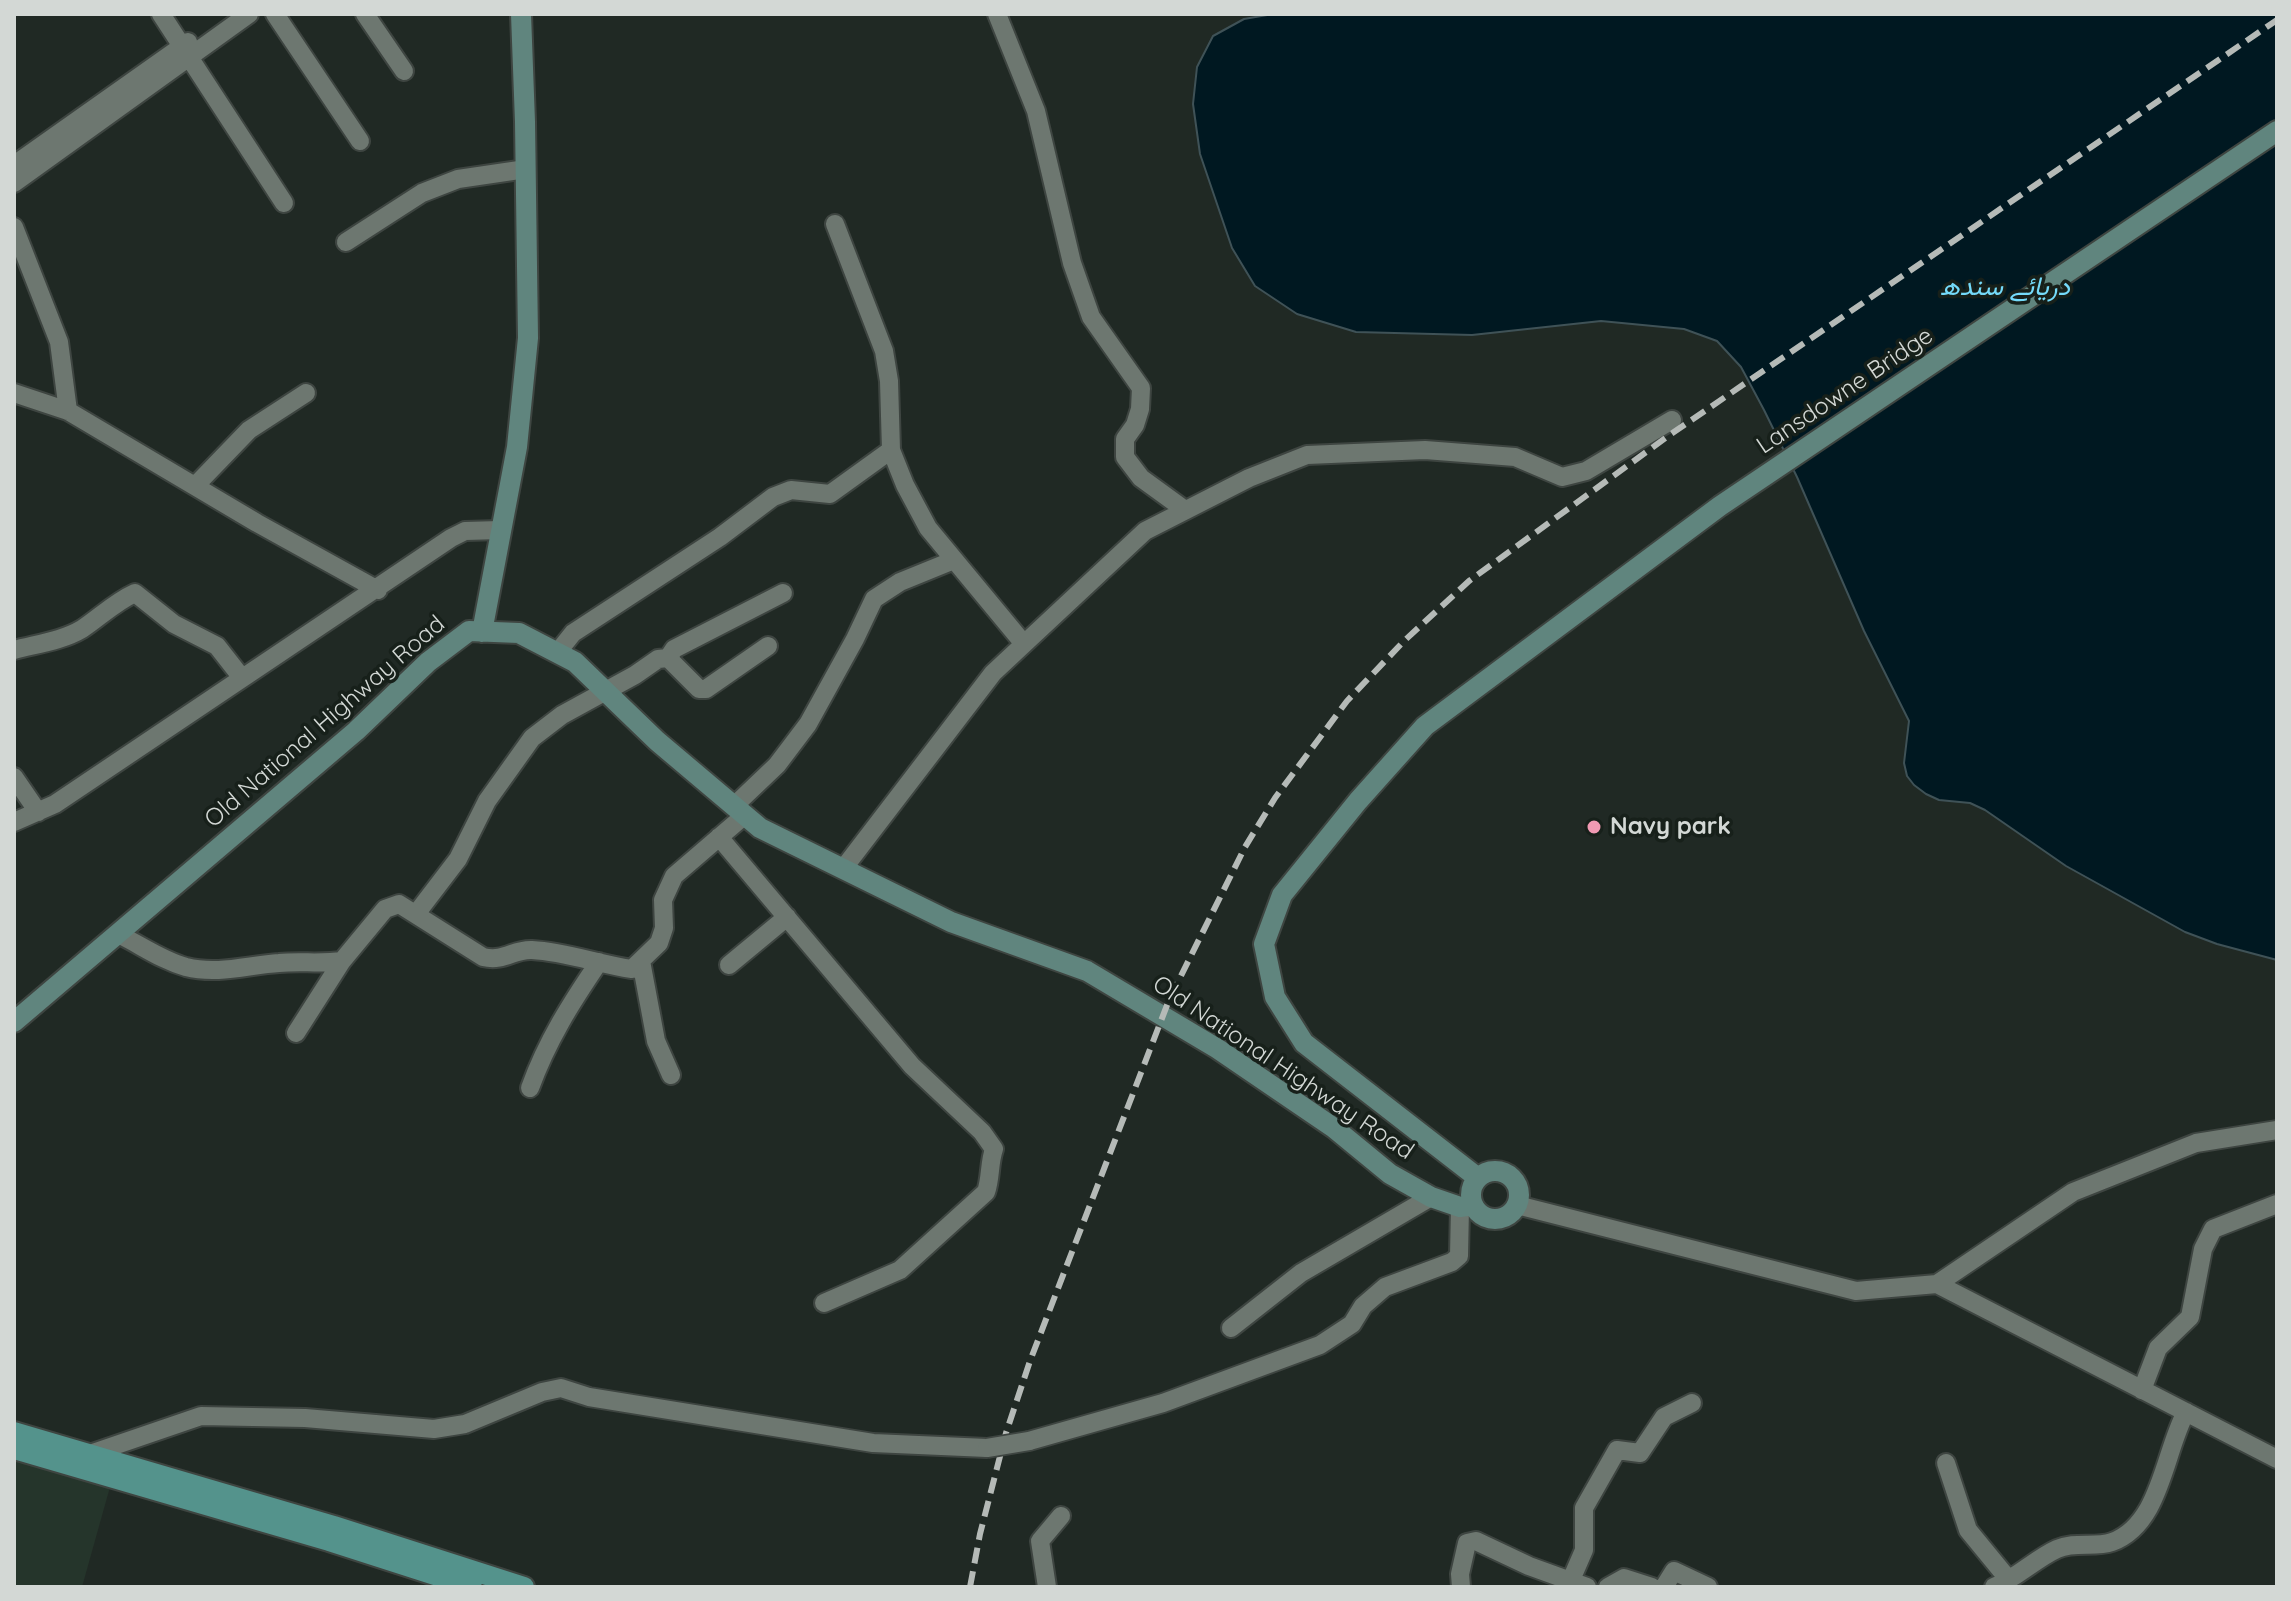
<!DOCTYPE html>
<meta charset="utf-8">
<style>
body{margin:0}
#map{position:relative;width:2291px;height:1601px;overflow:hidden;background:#202924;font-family:Quicksand,sans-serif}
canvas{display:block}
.frame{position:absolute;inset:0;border:16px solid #d3d8d5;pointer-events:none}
</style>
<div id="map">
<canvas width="2291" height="1601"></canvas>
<div class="frame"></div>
</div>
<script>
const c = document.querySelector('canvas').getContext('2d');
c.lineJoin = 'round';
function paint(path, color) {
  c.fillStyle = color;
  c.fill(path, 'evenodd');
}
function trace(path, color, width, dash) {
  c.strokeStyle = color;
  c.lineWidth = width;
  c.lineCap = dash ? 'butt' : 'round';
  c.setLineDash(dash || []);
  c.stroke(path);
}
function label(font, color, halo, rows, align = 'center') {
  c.font = font + ' Quicksand,Vazirmatn,sans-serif';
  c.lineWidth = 7;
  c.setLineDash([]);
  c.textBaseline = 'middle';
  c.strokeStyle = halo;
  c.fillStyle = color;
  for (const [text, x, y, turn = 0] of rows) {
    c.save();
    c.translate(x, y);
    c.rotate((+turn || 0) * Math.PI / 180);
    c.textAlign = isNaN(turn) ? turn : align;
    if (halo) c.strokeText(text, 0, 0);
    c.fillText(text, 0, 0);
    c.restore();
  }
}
paint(new Path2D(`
 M 14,1456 L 110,1487 L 82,1587 L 14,1587 Z`), '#25352b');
const water = new Path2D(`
 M 1273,14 L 2277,14 L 2277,960 L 2217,944 L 2185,932 L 2066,866 L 1985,810 L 1970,803 L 1939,800 L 1926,794 L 1914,785 L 1907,776 L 1904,763 L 1909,721 L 1864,631 L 1797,477 L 1764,410 L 1741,367 L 1717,341 L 1684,329 L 1601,321 L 1472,335 L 1356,332 L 1297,314 L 1255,286 L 1232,248 L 1200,154 L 1193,104 L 1197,67 L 1213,36 L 1244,19 Z`);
paint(water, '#001821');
trace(water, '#3f5257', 2);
const street = new Path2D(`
 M 161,14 L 284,203
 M 275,14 L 360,141
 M 365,14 L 404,71
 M 997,14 L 1036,111 L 1072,263 L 1091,317 L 1141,388 L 1140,409 L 1135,425 L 1125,439 L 1125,457 L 1141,478 L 1185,510
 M 14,165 L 188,42
 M 14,183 L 249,14
 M 835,224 L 884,351 L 889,381 L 891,450 L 905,485 L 928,528 L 1024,644
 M 14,227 L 59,342 L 68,411
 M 346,242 L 422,193 L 458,179 L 526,169
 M 14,393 L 68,411 L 257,523 L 378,590
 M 195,486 L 249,430 L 306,393
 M 14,650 C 36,644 62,641 82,629 C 100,617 115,602 135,593 L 174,624 L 217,646 L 242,678
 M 557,653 L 573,633 L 720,537 L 773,497 L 791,490 L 830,494 L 891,450
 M 668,658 L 674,649 L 783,593
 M 14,777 L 38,812
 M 734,806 L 777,765 L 808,724 L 855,639 L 874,599 L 900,582 L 954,560
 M 14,822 L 55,804 L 451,538 L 465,531 L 500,530
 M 719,837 L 912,1066 L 982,1132 L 994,1149 C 989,1163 991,1178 986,1192 L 900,1270 L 824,1303
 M 843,869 L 993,673 L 1145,531 L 1249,478 L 1307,455 L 1425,450 L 1515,457 L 1562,477 L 1586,471 L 1672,420
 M 416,914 L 458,859 L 487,801 L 532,738 L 562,715 L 635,675 L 658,659 L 668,658 L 699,689 L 706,689 L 768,646
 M 118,934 C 141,945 161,960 186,967 C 218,975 248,965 279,963 C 300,961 321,964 342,961 L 385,909 L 399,904 L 483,957 C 505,962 513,949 532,950 C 567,952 598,964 632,969 L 659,943 L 664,928 L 663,900 L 674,876 L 745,815
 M 641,961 L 656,1041 L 671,1075
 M 729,965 L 787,917
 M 296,1033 L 342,961
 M 530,1088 C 547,1041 571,1003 599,962
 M 1517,1205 L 1856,1291 L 1937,1284 L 2073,1192 L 2196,1143 L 2277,1130
 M 1937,1284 L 2277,1459
 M 1231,1328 L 1301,1273 L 1431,1197
 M 2142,1390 L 2158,1348 L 2190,1317 L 2203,1249 L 2213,1229 L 2277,1204
 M 1029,1441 L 1163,1403 L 1320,1345 L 1352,1324 L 1363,1306 L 1385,1287 L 1452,1262 L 1459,1256 L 1460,1207
 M 90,1454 L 201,1416 L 305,1418 L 434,1429 L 465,1424 L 542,1392 L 561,1388 L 589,1397 L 873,1443 L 987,1448
 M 1946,1463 L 1968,1530 L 2009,1580
 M 1571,1580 L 1584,1550 L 1584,1508 L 1617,1450 L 1640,1453 L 1664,1417 L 1692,1403
 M 1047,1587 L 1040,1541 L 1061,1516
 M 1461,1587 L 1460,1574 L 1467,1543 L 1476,1541 L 1529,1566 L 1587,1587
 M 1608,1587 L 1624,1578 L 1652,1587
 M 1664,1587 L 1674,1571 L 1708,1587
 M 1994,1587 C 2017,1578 2035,1559 2057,1549 C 2075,1541 2095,1548 2112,1542 C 2161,1524 2164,1452 2186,1412`);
const secondary = new Path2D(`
 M 482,632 L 517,447 L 528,338 L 525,122 L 521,14
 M 14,1022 L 356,731 L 428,662 L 469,631 L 519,633 L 575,662 L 657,741 L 760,828 L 951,922 L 1087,971 L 1218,1049 L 1334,1128 L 1390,1174 L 1431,1197 L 1460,1207 L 1473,1205
 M1471 1195a24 24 0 1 1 48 0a24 24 0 1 1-48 0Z
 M 1478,1178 L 1304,1043 L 1275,997 L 1264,944 L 1282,895 L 1358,801 L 1425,726 L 1720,506 L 2277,131`);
const primary = new Path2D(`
 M 14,1432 L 334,1526 L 524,1587
 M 14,1449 L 329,1541 L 472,1587`);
trace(street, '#3e4541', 22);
trace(secondary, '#3e4541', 24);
trace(primary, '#3e4541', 24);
trace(street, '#6d7770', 18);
trace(secondary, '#60857e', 20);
trace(primary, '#54938c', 20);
trace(new Path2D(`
 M 970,1587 L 980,1534 L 1006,1433 L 1030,1361 L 1169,1000 L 1245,847 L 1275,798 L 1347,701 L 1404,641 L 1469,581 L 1671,434 L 2277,20`), '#b5bab7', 6, [16, 8]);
const streetBridge = new Path2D(`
 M 987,1448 L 1029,1441`);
trace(streetBridge, '#3e4541', 22, []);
trace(streetBridge, '#6d7770', 18);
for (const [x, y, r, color] of [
 [1594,827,8,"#f19ab3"]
]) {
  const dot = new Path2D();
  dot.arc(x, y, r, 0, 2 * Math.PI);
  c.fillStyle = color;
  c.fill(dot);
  trace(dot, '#17201a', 3);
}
label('24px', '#d3d8d5', '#17201a', [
 ["Lansdowne Bridge",1845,391,-34],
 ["Old National Highway Road",325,722,-41],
 ["Old National Highway Road",1283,1068,34]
]);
label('bold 24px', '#d3d8d5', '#17201a', [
 ["Navy park",1610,827]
], 'left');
label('italic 26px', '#74daf9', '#17201a', [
 ["دریائے سندھ",2005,287]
]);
</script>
